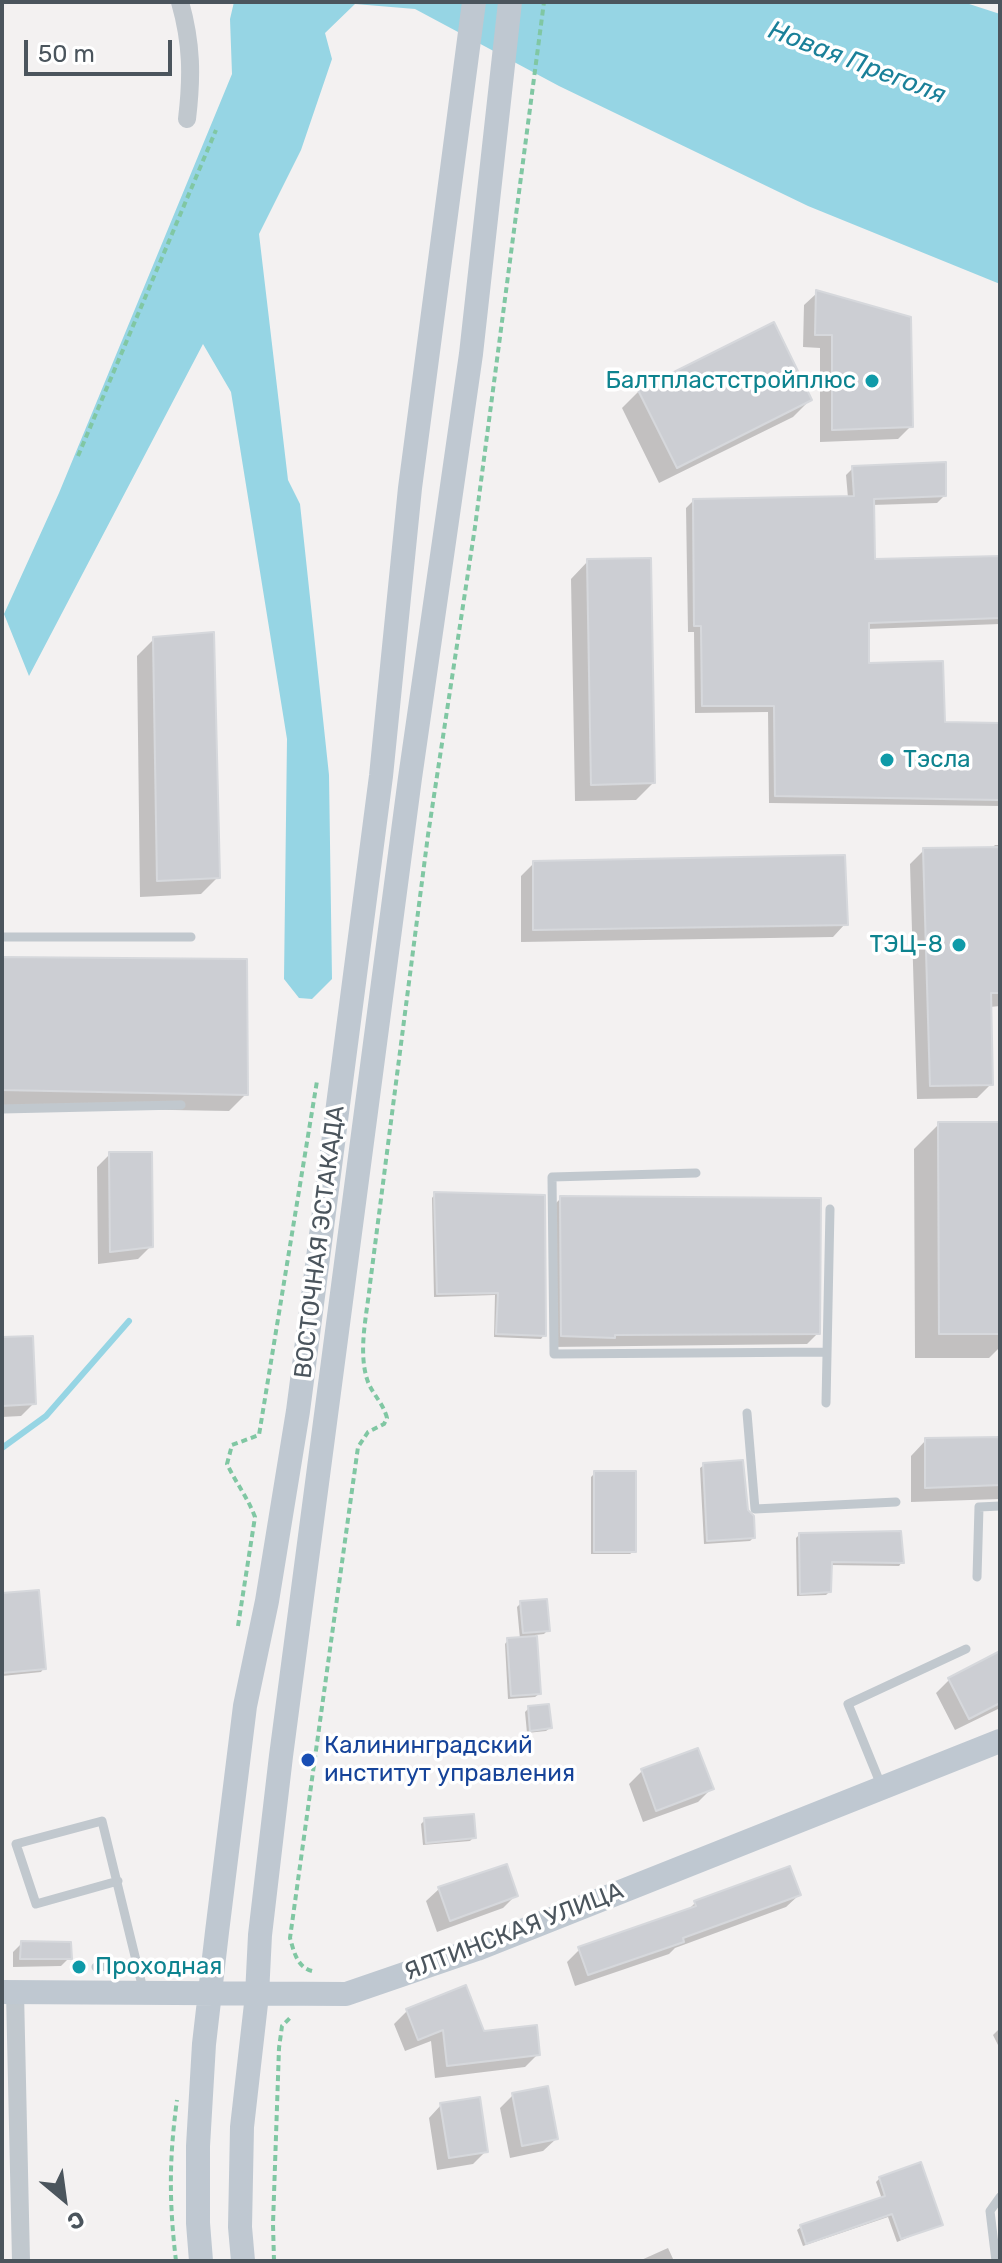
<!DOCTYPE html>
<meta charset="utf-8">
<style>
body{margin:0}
#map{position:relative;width:1002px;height:2263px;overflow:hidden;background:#f3f1f1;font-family:Rubik,sans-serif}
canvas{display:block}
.frame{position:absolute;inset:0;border:4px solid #4b555d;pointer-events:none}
.north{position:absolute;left:24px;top:2159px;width:80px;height:80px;-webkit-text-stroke:6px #fff;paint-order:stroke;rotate:151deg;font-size:22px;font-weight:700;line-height:32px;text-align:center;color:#4b555d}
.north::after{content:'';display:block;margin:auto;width:28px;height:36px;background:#4b555d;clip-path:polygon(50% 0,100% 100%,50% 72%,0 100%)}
.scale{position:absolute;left:24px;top:40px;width:148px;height:36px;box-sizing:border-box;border:4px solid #4b555d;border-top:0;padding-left:10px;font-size:24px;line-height:28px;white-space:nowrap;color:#4b555d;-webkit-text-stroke:6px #fff;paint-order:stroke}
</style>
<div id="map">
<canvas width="1002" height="2263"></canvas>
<div class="frame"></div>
<div class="north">С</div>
<div class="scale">50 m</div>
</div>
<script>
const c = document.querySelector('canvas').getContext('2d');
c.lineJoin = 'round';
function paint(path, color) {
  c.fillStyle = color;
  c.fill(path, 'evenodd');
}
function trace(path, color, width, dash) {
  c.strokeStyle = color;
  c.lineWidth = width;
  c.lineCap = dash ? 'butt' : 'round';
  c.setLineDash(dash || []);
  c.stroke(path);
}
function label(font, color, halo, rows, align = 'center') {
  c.font = font + ' Rubik,sans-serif';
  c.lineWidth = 7;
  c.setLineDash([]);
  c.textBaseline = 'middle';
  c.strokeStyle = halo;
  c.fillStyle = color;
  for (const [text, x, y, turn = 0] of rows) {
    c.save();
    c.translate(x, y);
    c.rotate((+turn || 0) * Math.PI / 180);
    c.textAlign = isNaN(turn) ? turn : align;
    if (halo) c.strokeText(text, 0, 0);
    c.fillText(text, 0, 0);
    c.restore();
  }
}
paint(new Path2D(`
 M 234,2 L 963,2 L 1000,14 L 1000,284 L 808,206 L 559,86 L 415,9 L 355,4 L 325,33 L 332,59 L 301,150 L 259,234 L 288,480 L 300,504 L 329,775 L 332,979 L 312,999 L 299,998 L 284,979 L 287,739 L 231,392 L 203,344 L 29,676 L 4,614 L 59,493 L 232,74 L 230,19 Z`), '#96d5e4');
paint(new Path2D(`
 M 817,293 L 911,426 L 898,439 L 820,442 L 820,348 L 803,347 L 804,305 Z
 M 639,391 L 810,400 L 793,417 L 659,483 L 622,408 Z
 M 853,468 L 944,496 L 937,503 L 872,505 L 873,561 L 1000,558 L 1000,624 L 867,629 L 867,665 L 943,724 L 1000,725 L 1000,806 L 769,803 L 768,712 L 695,713 L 694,632 L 688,632 L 686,508 L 693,501 L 848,498 L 846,475 Z
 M 588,561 L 653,783 L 636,800 L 575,801 L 571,579 Z
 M 154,639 L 218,877 L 201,894 L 140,897 L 137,656 Z
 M 995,845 L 1000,845 L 1000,1006 L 990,1007 L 991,1084 L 977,1098 L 917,1099 L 910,864 L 924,850 L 990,850 Z
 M 534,863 L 845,924 L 833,937 L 521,942 L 521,876 Z
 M 2,959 L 246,1094 L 229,1111 L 2,1107 Z
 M 939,1124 L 1000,1124 L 1000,1347 L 989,1358 L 915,1358 L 914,1149 Z
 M 110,1154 L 151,1246 L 138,1259 L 98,1264 L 97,1167 Z
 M 435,1194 L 544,1335 L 541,1339 L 494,1337 L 495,1295 L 434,1297 L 432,1198 Z
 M 561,1198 L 818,1333 L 807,1344 L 551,1347 L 550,1209 Z
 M 2,1339 L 34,1403 L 21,1416 L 2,1417 Z
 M 1000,1439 L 1000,1499 L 911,1502 L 911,1456 L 926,1440 Z
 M 704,1465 L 746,1510 L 753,1538 L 750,1541 L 704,1544 L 700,1468 Z
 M 595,1473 L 634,1551 L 630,1554 L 591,1554 L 591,1477 Z
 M 800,1534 L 902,1562 L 899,1566 L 830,1565 L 829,1592 L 826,1595 L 797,1596 L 796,1538 Z
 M 2,1595 L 44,1668 L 41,1672 L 2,1676 Z
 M 521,1603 L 548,1630 L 544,1634 L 535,1635 L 539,1694 L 535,1697 L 508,1699 L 505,1644 L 508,1640 L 520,1639 L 517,1607 Z
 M 997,1655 L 1000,1661 L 1000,1708 L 955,1730 L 936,1693 L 949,1680 Z
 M 529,1708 L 550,1728 L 546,1731 L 527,1733 L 525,1712 Z
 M 697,1750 L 711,1789 L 698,1802 L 643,1822 L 629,1784 L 642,1771 Z
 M 425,1820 L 474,1837 L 470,1841 L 423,1845 L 421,1824 Z
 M 439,1889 L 516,1895 L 503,1908 L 437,1932 L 426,1901 Z
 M 799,1895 L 786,1907 L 675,1948 L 669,1954 L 575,1986 L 567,1962 L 580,1949 L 686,1912 L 695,1903 Z
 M 22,1943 L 69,1958 L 61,1966 L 13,1967 L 13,1952 Z
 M 407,2011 L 538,2054 L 525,2067 L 435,2078 L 431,2041 L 405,2051 L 394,2024 Z
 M 1000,2028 L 1000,2049 L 993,2035 Z
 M 513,2095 L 556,2139 L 543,2151 L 510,2158 L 500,2108 Z
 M 441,2105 L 486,2151 L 473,2164 L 437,2170 L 429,2118 Z
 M 880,2178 L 941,2224 L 897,2242 L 888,2217 L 803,2246 L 797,2230 L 801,2227 L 882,2199 L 876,2182 Z
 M 668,2248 L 674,2261 L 639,2261 Z`), '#0003');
trace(new Path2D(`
 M 2,1448 L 46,1416 L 129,1321`), '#96d5e4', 6);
const building = new Path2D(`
 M 816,290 L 911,317 L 913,427 L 832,430 L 832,335 L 815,335 Z
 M 774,322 L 812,400 L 677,468 L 638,390 Z
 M 946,462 L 946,496 L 874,499 L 875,559 L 1000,556 L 1000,618 L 869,623 L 869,663 L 943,661 L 945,722 L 1000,723 L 1000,800 L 775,796 L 774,706 L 702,706 L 701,626 L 694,626 L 693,499 L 854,496 L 852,466 Z
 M 651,558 L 655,783 L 591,785 L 587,559 Z
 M 214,632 L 220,878 L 157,881 L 153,637 Z
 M 1000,847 L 1000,993 L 991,993 L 993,1085 L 930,1086 L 923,848 Z
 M 845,855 L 848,925 L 533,930 L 533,861 Z
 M 2,957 L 247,959 L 248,1095 L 2,1090 Z
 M 938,1122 L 1000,1122 L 1000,1334 L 939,1334 Z
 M 109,1152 L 152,1152 L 153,1247 L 110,1252 Z
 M 434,1192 L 545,1195 L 546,1336 L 496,1334 L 498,1293 L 437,1294 Z
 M 560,1196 L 821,1198 L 820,1334 L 615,1335 L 615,1338 L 561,1336 Z
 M 33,1336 L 36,1404 L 2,1406 L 2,1337 Z
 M 1000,1437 L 1000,1485 L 925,1488 L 925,1438 Z
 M 743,1460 L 748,1510 L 754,1516 L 755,1538 L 707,1541 L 703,1463 Z
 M 594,1471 L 636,1471 L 636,1552 L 594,1552 Z
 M 901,1531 L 904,1563 L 832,1562 L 831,1592 L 800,1594 L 799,1533 Z
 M 39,1590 L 46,1669 L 2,1673 L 2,1593 Z
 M 547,1599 L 550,1631 L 523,1633 L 520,1601 Z
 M 537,1636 L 541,1694 L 511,1696 L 507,1638 Z
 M 1000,1651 L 1000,1703 L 969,1719 L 948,1678 Z
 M 549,1704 L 552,1728 L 530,1731 L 528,1706 Z
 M 698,1748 L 714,1789 L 656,1811 L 641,1769 Z
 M 474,1814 L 476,1838 L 426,1843 L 424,1818 Z
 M 507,1864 L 518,1896 L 450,1921 L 438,1887 Z
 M 790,1866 L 801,1895 L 683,1938 L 684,1942 L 588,1975 L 578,1947 L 696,1906 L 694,1901 Z
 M 21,1941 L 71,1942 L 72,1959 L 20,1959 Z
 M 466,1985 L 484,2031 L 537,2025 L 540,2055 L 447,2066 L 443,2030 L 418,2040 L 406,2009 Z
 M 548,2086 L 558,2139 L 522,2146 L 512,2093 Z
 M 480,2097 L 488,2152 L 449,2158 L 440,2103 Z
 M 921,2162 L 943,2225 L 901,2239 L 892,2214 L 806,2244 L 800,2225 L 885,2196 L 879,2177 Z`);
paint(building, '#ccced3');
trace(building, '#d6d8dc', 2);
trace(new Path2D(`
 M 78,456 L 216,130
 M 238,1626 L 255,1517 C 248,1498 236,1483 227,1464 L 232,1445 L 259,1435 L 317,1081
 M 312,1971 C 297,1967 294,1952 290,1938 L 358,1447 L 368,1432 L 384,1424 L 387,1418 C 383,1402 371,1393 367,1379 C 358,1350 367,1314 370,1284 L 428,835 L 475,527 L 544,2
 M 176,2261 C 169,2202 169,2159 177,2100
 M 274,2261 L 273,2224 L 279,2048 L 282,2026 L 292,2016`), '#80c7a3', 4, [6, 4]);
trace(new Path2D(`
 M 2,937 L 191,937
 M 2,1109 L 181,1105
 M 696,1173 L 552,1177 L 554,1354 L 827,1352
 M 826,1403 L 830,1209
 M 747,1413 L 755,1509 L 896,1502
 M 977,1577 L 979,1507 L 1000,1506
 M 881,1785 L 848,1704 L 966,1649
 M 118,1881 L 36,1904 L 16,1844 L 102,1821 L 143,1989
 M 96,1967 L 138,1964
 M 996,2261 L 990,2211 L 1000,2197`), '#c1c8ce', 9);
trace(new Path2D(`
 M 180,2 C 192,44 192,77 187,119
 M 15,1992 L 21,2261`), '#c1c8ce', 18);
trace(new Path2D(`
 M 2,1992 L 346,1994 L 477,1949 L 1000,1741
 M 201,2261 L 198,2223 L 198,2146 L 204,2044 L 217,1932 L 245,1706 L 267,1601 L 298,1411 L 381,776 L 410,488 L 474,2
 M 243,2261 L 240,2227 L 242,2127 L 257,1995 L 260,1935 L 281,1756 L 410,778 L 471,354 L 510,2`), '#bfc8d1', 24);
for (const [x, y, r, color] of [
 [872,381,8,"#0f9aa8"],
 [887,760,8,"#0f9aa8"],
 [959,945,8,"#0f9aa8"],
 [308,1760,8,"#1a4fb4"],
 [79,1967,8,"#0f9aa8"]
]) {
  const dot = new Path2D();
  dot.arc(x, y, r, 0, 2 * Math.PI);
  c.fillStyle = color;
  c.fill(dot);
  trace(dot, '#fff', 3);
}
label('24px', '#0d838f', '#fff', [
 ["Балтпластстройплюс",856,381],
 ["Тэсла",903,760,"left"],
 ["ТЭЦ-8",943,945],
 ["Проходная",95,1967,"left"]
], 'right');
label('24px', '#4b555d', '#fff', [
 ["ВОСТОЧНАЯ ЭСТАКАДА",320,1242,-83],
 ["ЯЛТИНСКАЯ УЛИЦА",514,1932,-21]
]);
label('24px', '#164399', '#fff', [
 ["Калининградский",324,1746],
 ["институт управления",324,1774]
], 'left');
label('italic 26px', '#1a8099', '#fff', [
 ["Новая Преголя",857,63,21]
]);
</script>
